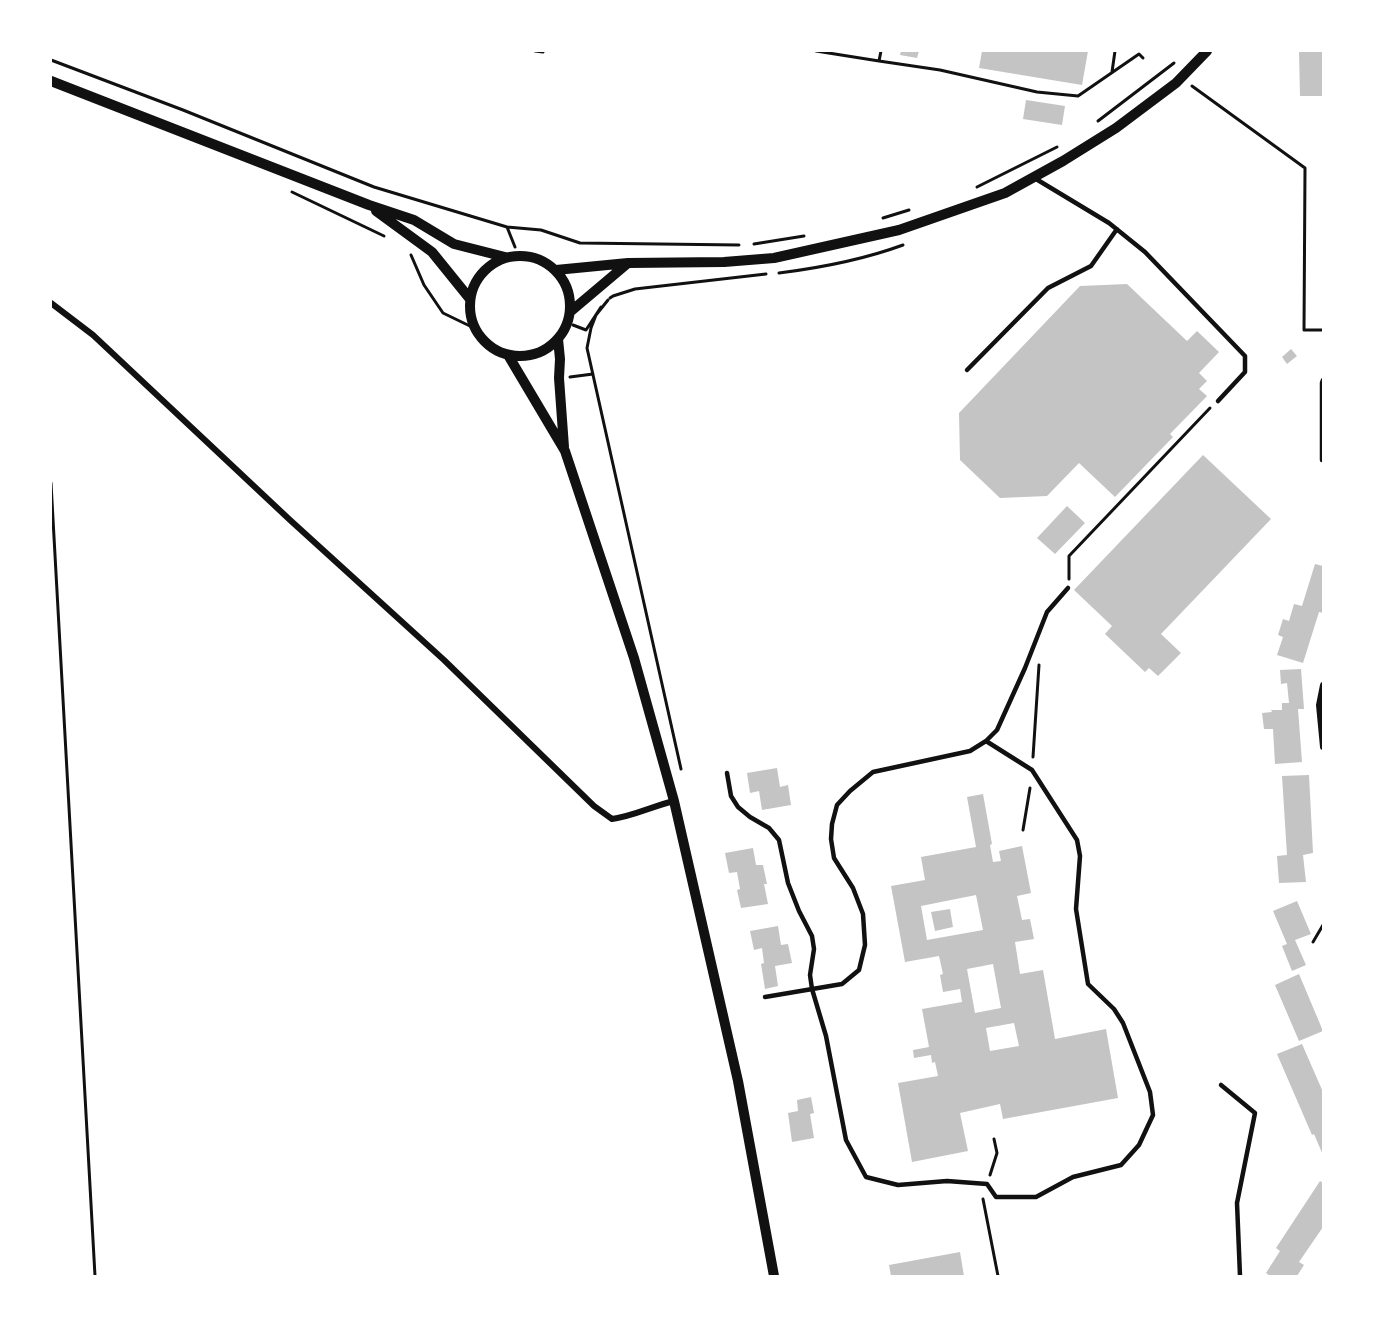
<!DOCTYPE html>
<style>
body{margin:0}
#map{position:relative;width:1374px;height:1327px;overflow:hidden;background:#fff;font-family:"Noto Sans",sans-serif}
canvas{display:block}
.frame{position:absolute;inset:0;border:52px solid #fff;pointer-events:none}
</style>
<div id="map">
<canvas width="1374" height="1327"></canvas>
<div class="frame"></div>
</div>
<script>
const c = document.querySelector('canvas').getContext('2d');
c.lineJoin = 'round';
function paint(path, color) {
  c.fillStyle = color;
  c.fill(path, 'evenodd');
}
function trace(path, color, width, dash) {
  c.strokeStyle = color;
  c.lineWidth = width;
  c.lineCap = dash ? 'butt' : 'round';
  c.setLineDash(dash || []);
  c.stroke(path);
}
paint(new Path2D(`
 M 901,51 L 919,51 L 917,58 L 900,55 Z
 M 982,51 L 1088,51 L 1082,85 L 979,68 Z
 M 1299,51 L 1323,51 L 1323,96 L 1300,96 Z
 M 1026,100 L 1065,106 L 1062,125 L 1023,119 Z
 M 1127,284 L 1187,341 L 1197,331 L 1219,352 L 1199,373 L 1207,381 L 1199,389 L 1207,396 L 1170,434 L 1173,437 L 1115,497 L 1079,463 L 1047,496 L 1000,498 L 960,460 L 959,413 L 1080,286 Z
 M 1291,349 L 1297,356 L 1287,364 L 1282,357 Z
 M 1203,455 L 1271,519 L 1161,634 L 1181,653 L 1158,676 L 1149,668 L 1145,672 L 1105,634 L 1112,626 L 1074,590 Z
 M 1067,506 L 1085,523 L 1055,554 L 1037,538 Z
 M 1315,564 L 1323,566 L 1323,613 L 1319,612 L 1303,663 L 1277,655 L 1283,637 L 1278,635 L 1283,619 L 1289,621 L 1294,604 L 1302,606 Z
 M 1301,669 L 1304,709 L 1298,709 L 1302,762 L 1275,764 L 1273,729 L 1264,729 L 1262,713 L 1272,712 L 1271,710 L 1282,710 L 1282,703 L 1289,703 L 1287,683 L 1281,684 L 1280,670 Z
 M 777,768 L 780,787 L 788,785 L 791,805 L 762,810 L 759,791 L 750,793 L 747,773 Z
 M 1309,775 L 1313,853 L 1303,855 L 1306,882 L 1279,883 L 1277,856 L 1287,855 L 1282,776 Z
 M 983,794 L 992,844 L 990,845 L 993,862 L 1001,861 L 999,851 L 1022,846 L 1031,893 L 1017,896 L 1022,920 L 1030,919 L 1034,939 L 1015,942 L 1020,974 L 1043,970 L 1055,1039 L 1106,1029 L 1118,1098 L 1003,1119 L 1000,1104 L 960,1113 L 968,1151 L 912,1162 L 898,1083 L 938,1076 L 935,1062 L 932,1063 L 931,1055 L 914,1058 L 913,1050 L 929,1047 L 922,1009 L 962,1002 L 960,989 L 943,992 L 940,975 L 943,974 L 939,956 L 905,962 L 891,886 L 925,880 L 921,857 L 976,847 L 967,797 ZM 976,895 L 983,930 L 927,940 L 921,906 ZM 993,964 L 1001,1008 L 975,1013 L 967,969 ZM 1014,1023 L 1019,1046 L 990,1051 L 986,1028 Z
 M 753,848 L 756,865 L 763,865 L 767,884 L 764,884 L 768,904 L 741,908 L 737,890 L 740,889 L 737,872 L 729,873 L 725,853 Z
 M 1297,901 L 1311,934 L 1295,940 L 1306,965 L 1292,971 L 1282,946 L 1287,944 L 1273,911 Z
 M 950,909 L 953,927 L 935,931 L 931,912 Z
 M 778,926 L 781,945 L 788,944 L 792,963 L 775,966 L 778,986 L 765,989 L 761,964 L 764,963 L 762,948 L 754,950 L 750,931 Z
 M 1299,974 L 1323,1031 L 1299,1041 L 1275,985 Z
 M 1302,1044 L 1323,1092 L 1323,1155 L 1314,1134 L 1312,1135 L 1277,1054 Z
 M 811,1097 L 814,1113 L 810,1114 L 814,1138 L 792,1142 L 788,1113 L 798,1111 L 797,1100 Z
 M 1320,1181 L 1323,1183 L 1323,1227 L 1299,1262 L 1304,1265 L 1297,1276 L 1270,1276 L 1266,1273 L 1280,1251 L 1276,1248 Z
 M 960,1252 L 964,1276 L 891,1276 L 889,1265 Z`), '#c4c4c4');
trace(new Path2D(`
 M 535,51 L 543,52 L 543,51
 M 816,51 L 879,61 L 881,51
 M 51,60 L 183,110 L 374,187 L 507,227 L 541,230 L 580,243 L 739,245
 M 879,61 L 940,70 L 1037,92 L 1078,96 L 1139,54 L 1143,58
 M 1112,72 L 1115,51
 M 1192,86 L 1305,168 L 1304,330 L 1323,330
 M 1098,121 L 1174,63
 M 977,187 L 1057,147
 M 292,192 L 384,236
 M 883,218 L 909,210
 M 507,227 L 515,247
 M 754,244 L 804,236
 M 411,255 L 424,285 L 443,313 L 474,328
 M 779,273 C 819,268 865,259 903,245
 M 610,298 L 613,296 L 635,289 L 766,274
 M 608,300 L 596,315 L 591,328 L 587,348 L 681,769
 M 573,325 L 586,330 L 601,307
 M 570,377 L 593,374
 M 51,483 L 95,1276
 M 1069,579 L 1069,556 L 1210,408
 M 1033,757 L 1039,665
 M 1023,830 L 1030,788
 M 1313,942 L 1323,925
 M 990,1175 L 997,1153 L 994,1139
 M 983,1199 L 998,1276`), '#111', 3);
trace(new Path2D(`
 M 1036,179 L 1109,223 L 1145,252 L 1245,356 L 1245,372 L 1218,401
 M 967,370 L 1048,288 L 1091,266 L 1117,229
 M 1322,460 L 1322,383 L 1323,380
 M 727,773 L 731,796 L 738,807 L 750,817 L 769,828 L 779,840 L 788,883 L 799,911 L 812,936 L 814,949 L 810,975 L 812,989 L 826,1036 L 846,1140 L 866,1177 L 898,1185 L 947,1181 L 987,1184 L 996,1197 L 1036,1197 L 1073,1177 L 1121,1165 L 1139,1145 L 1153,1115 L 1150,1092 L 1123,1023 L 1114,1009 L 1088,984 L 1076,909 L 1080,856 L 1077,840 L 1032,770 L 986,741
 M 765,997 L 842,984 L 859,970 L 865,945 L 863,914 L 853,888 L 834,858 L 831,839 L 832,824 L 837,805 L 850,791 L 873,772 L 970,751 L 986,741 L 997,730 L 1025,668 L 1047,612 L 1068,588
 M 1221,1085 L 1255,1113 L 1237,1203 L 1240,1276`), '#111', 4.5);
trace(new Path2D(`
 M 51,303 L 93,335 L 290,520 L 444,660 L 594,806 L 612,819 C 634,816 653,806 674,801
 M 1323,685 L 1319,705 L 1323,747`), '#111', 6);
trace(new Path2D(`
 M 51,81 L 369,205 L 414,220 L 454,244 L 505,257
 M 376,211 L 432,252 L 470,299
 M470 306a50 50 0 1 1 100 0a50 50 0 1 1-100 0Z
 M 556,270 L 628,263 L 724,262 L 774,258 L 899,230 L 1005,193 L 1063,161 L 1116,128 L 1176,83 L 1207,51
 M 570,312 L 628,263
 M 558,339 L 560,359 L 559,378 L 564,447
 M 508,355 L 565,451 L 634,658 L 674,801 L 738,1081 L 774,1276`), '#111', 10);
</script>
